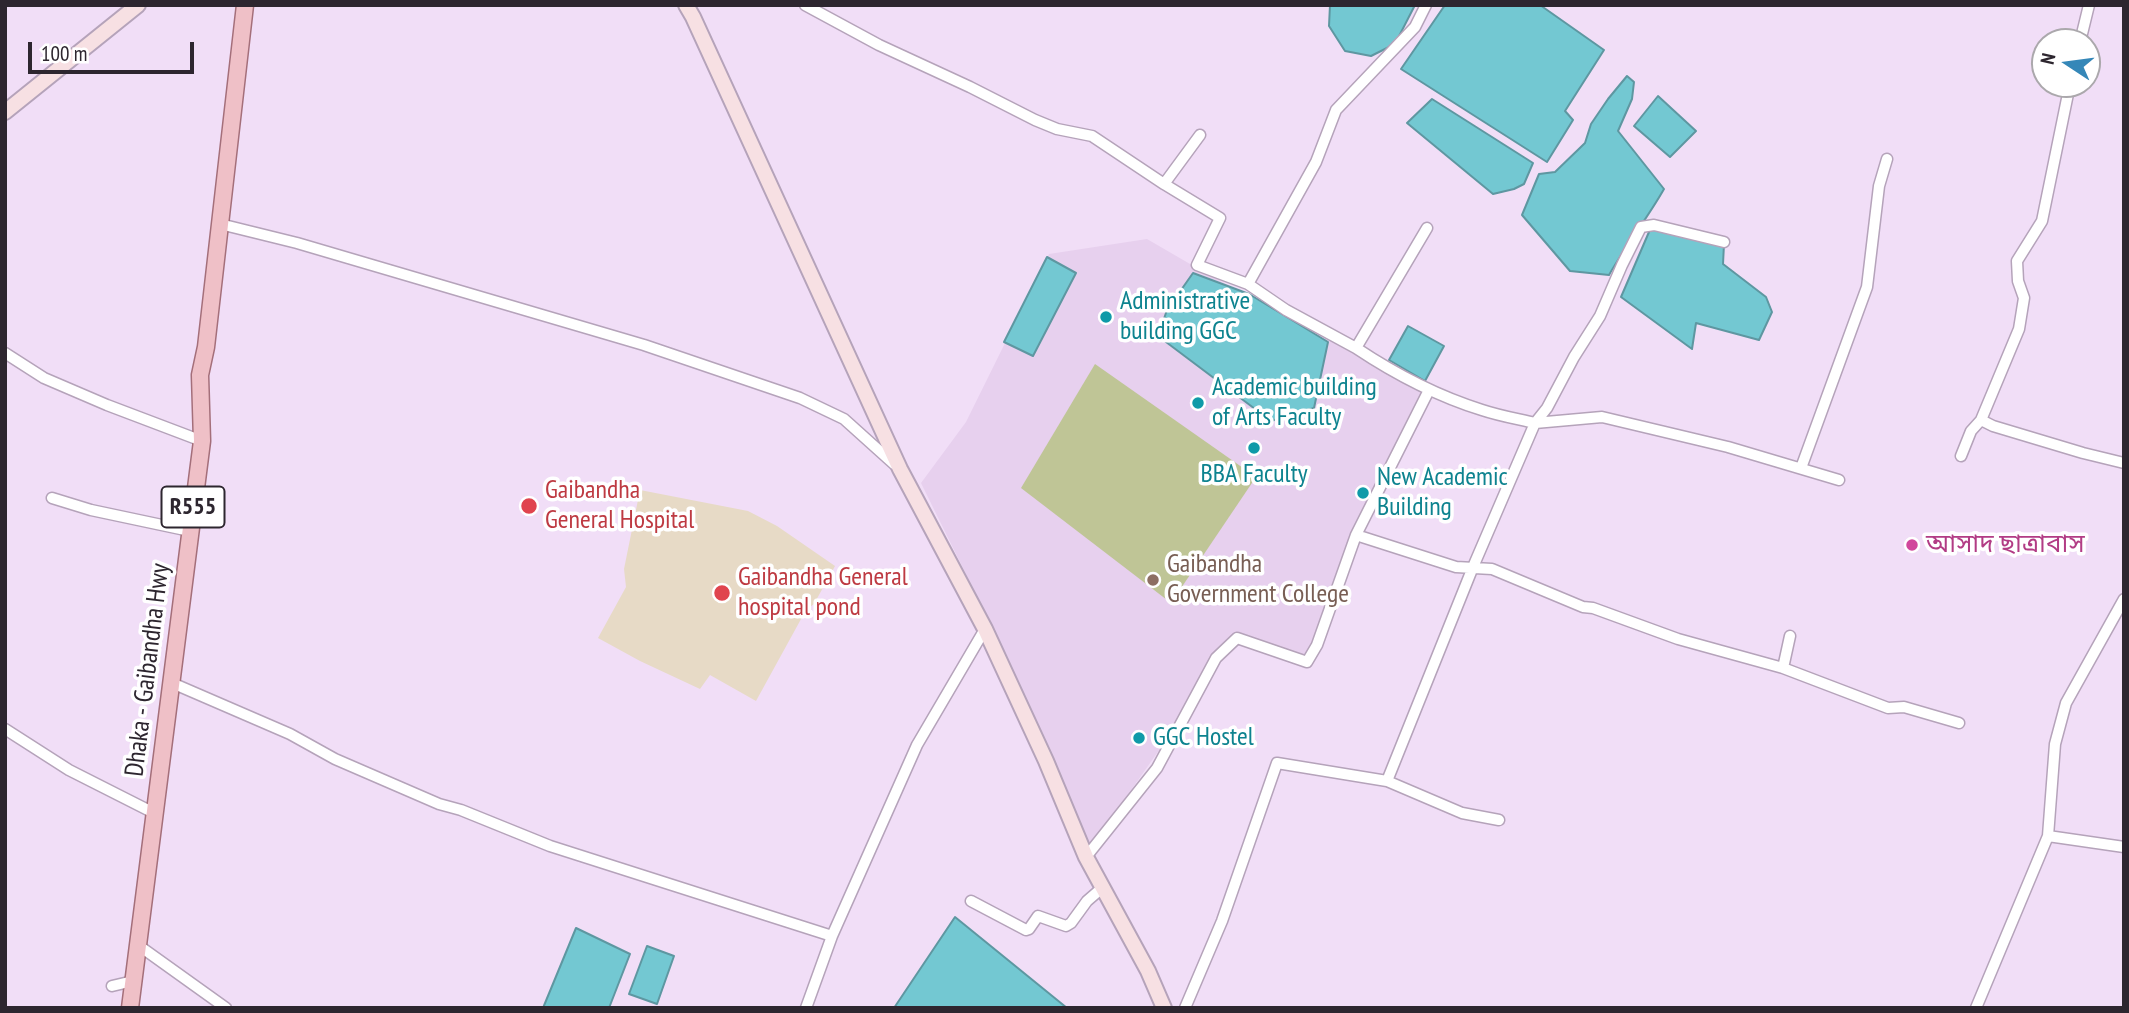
<!DOCTYPE html>
<meta charset="utf-8">
<style>
body{margin:0}
#map{position:relative;width:2129px;height:1013px;overflow:hidden;background:#f1def7;font-family:"PT Sans Narrow",sans-serif}
canvas{display:block}
.frame{position:absolute;inset:0;border:7px solid #2d262f;pointer-events:none}
.north{position:absolute;left:2031px;top:28px;width:70px;height:70px;box-sizing:border-box;background:#fff;border:2px solid #aba8ac;border-radius:50%;rotate:283deg;font-size:19px;font-weight:700;line-height:28px;text-align:center;color:#2d262f}
.north::after{content:'';display:block;margin:auto;width:24px;height:32px;background:#3587b8;clip-path:polygon(50% 0,100% 100%,50% 72%,0 100%)}
.scale{position:absolute;left:28px;top:42px;width:166px;height:32px;box-sizing:border-box;border:4px solid #2d262f;border-top:0;padding-left:9px;font-size:21px;line-height:24px;white-space:nowrap;color:#2d262f;-webkit-text-stroke:5px #fff;paint-order:stroke}
</style>
<div id="map">
<canvas width="2129" height="1013"></canvas>
<div class="frame"></div>
<div class="north">N</div>
<div class="scale">100 m</div>
</div>
<script>
const c = document.querySelector('canvas').getContext('2d');
c.lineJoin = 'round';
function paint(path, color) {
  c.fillStyle = color;
  c.fill(path, 'evenodd');
}
function trace(path, color, width, dash) {
  c.strokeStyle = color;
  c.lineWidth = width;
  c.lineCap = dash ? 'butt' : 'round';
  c.setLineDash(dash || []);
  c.stroke(path);
}
function label(font, color, halo, rows, align = 'center') {
  c.font = font + ' "PT Sans Narrow","Noto Sans Bengali",sans-serif';
  c.lineWidth = 7;
  c.setLineDash([]);
  c.textBaseline = 'middle';
  c.strokeStyle = halo;
  c.fillStyle = color;
  for (const [text, x, y, turn = 0] of rows) {
    c.save();
    c.translate(x, y);
    c.rotate((+turn || 0) * Math.PI / 180);
    c.textAlign = isNaN(turn) ? turn : align;
    if (halo) c.strokeText(text, 0, 0);
    c.fillText(text, 0, 0);
    c.restore();
  }
}
paint(new Path2D(`
 M 640,490 L 748,511 L 777,526 L 835,566 L 814,604 L 806,610 L 756,701 L 710,675 L 700,689 L 640,661 L 598,638 L 626,587 L 624,569 Z`), '#e7dac6');
paint(new Path2D(`
 M 1147,239 L 1209,275 L 1428,391 L 1353,532 L 1307,660 L 1238,638 L 1091,847 L 992,627 L 921,483 L 966,422 L 1049,254 Z`), '#e7d0ee');
paint(new Path2D(`
 M 1095,364 L 1256,477 L 1171,603 L 1021,488 Z`), '#bfc596');
const water = new Path2D(`
 M 1330,5 L 1415,5 L 1395,44 L 1371,56 L 1345,51 L 1329,26 Z
 M 1445,5 L 1540,5 L 1604,50 L 1565,111 L 1573,120 L 1547,162 L 1401,69 Z
 M 1627,76 L 1634,82 L 1632,99 L 1618,131 L 1664,189 C 1647,219 1626,245 1609,275 L 1570,271 L 1522,215 L 1539,174 L 1555,172 L 1585,143 L 1591,124 L 1608,99 Z
 M 1658,96 L 1696,131 L 1670,157 L 1634,126 Z
 M 1432,99 L 1533,163 L 1524,184 L 1514,189 L 1493,194 L 1407,123 Z
 M 1652,225 L 1724,244 L 1723,264 L 1766,297 L 1772,312 L 1759,340 L 1696,323 L 1692,349 L 1621,297 Z
 M 1047,257 L 1076,273 L 1033,356 L 1004,342 Z
 M 1193,273 L 1249,294 L 1328,342 L 1314,408 L 1271,421 L 1158,336 L 1167,310 Z
 M 1408,326 L 1444,346 L 1425,381 L 1389,360 Z
 M 955,917 L 1067,1008 L 894,1008 Z
 M 576,928 L 630,954 L 609,1008 L 543,1008 Z
 M 647,946 L 674,956 L 657,1004 L 629,994 Z`);
paint(water, '#73c8d2');
trace(water, '#5e97a1', 2);
const street = new Path2D(`
 M 805,5 L 879,45 L 970,87 L 1035,120 L 1057,129 L 1092,136 L 1164,184 L 1200,135
 M 2080,42 L 2089,5
 M 1164,184 L 1220,218 L 1197,265 L 1248,284 L 1286,310 L 1356,348
 M 220,224 L 297,243 L 644,345 L 800,398 L 844,419 L 894,464
 M 1427,228 L 1356,348 C 1395,374 1437,396 1482,410 C 1500,416 1518,419 1535,423 L 1547,408 L 1574,357 L 1600,316 L 1622,265 L 1641,227 L 1654,225 L 1724,242
 M 1248,284 L 1316,162 L 1336,110 L 1415,27 L 1426,5
 M 5,353 L 44,378 L 107,405 L 202,441
 M 1981,420 L 1993,426 L 2083,453 L 2124,463
 M 1961,456 L 1971,431 L 1981,420 L 2019,329 L 2024,298 L 2018,281 L 2017,261 L 2042,221 L 2070,84
 M 1801,468 L 1867,287 L 1879,186 L 1887,159
 M 52,498 L 91,510 L 190,531
 M 1356,535 L 1456,567 L 1492,569 L 1583,607 L 1593,608 L 1678,639 L 1783,668 L 1888,708 L 1904,707 L 1959,723
 M 1783,668 L 1790,636
 M 172,683 L 290,734 L 335,759 L 439,804 L 461,810 L 550,846 L 832,936
 M 5,729 L 69,770 L 154,813
 M 1387,781 L 1473,567 L 1535,423 L 1602,417 L 1728,447 L 1839,480
 M 2048,836 L 2124,847
 M 1086,857 L 1157,768 L 1216,658 L 1237,638 L 1307,662 L 1317,645 L 1356,535 L 1429,390
 M 971,901 L 1026,930 L 1029,929 L 1038,916 L 1066,926 L 1071,923 L 1087,901 L 1102,888
 M 138,945 L 226,1008
 M 112,986 L 133,981
 M 806,1008 L 832,936 L 917,745 L 985,629
 M 1185,1008 L 1222,921 L 1277,763 L 1387,781 L 1462,813 L 1499,820
 M 1976,1008 L 2048,836 L 2055,744 L 2066,703 L 2124,599`);
const secondary = new Path2D(`
 M 686,5 L 693,17 L 900,469 L 985,629 L 1046,761 L 1086,857 L 1148,971 L 1164,1008
 M 5,112 L 138,5`);
const primary = new Path2D(`
 M 130,1008 L 202,441 L 200,375 L 206,347 L 245,5`);
trace(street, '#b5a3ba', 13);
trace(secondary, '#b5a3ba', 18);
trace(primary, '#a46f7a', 19);
trace(street, '#fff', 10);
trace(secondary, '#f7e0e3', 14);
trace(primary, '#efc0c7', 16);
for (const [x, y, r, color] of [
 [1106,317,7,"#0f9aa8"],
 [1198,403,7,"#0f9aa8"],
 [1254,448,7,"#0f9aa8"],
 [1363,493,7,"#0f9aa8"],
 [529,506,9,"#e0444e"],
 [1912,545,7,"#d1479c"],
 [1153,580,7,"#8d6e63"],
 [722,593,9,"#e0444e"],
 [1139,738,7,"#0f9aa8"]
]) {
  const dot = new Path2D();
  dot.arc(x, y, r, 0, 2 * Math.PI);
  c.fillStyle = color;
  c.fill(dot);
  trace(dot, '#fff', 2.5);
}
for (const [x, y, w] of [
 [193,507,63]
]) {
  const box = new Path2D();
  box.roundRect(x - w / 2, y - 20.5, w, 41, 5);
  c.fillStyle = '#fff';
  c.fill(box);
  trace(box, '#2d262f', 2);
}
label('bold 24px', '#2d262f', null, [
 ["R555",193,507]
]);
label('26px', '#0d838f', '#fff', [
 ["Administrative",1120,302],
 ["building GGC",1120,332],
 ["Academic building",1212,388],
 ["of Arts Faculty",1212,418],
 ["BBA Faculty",1254,475,"center"],
 ["New Academic",1377,478],
 ["Building",1377,508],
 ["GGC Hostel",1153,738]
], 'left');
label('26px', '#be3a42', '#fff', [
 ["Gaibandha",545,491],
 ["General Hospital",545,521],
 ["Gaibandha General",738,578],
 ["hospital pond",738,608]
], 'left');
label('26px', '#b23c85', '#fff', [
 ["আসাদ ছাত্রাবাস",1926,545]
], 'left');
label('26px', '#785e54', '#fff', [
 ["Gaibandha",1167,565],
 ["Government College",1167,595]
], 'left');
label('26px', '#2d262f', '#fff', [
 ["Dhaka - Gaibandha Hwy",148,670,-83]
]);
</script>
